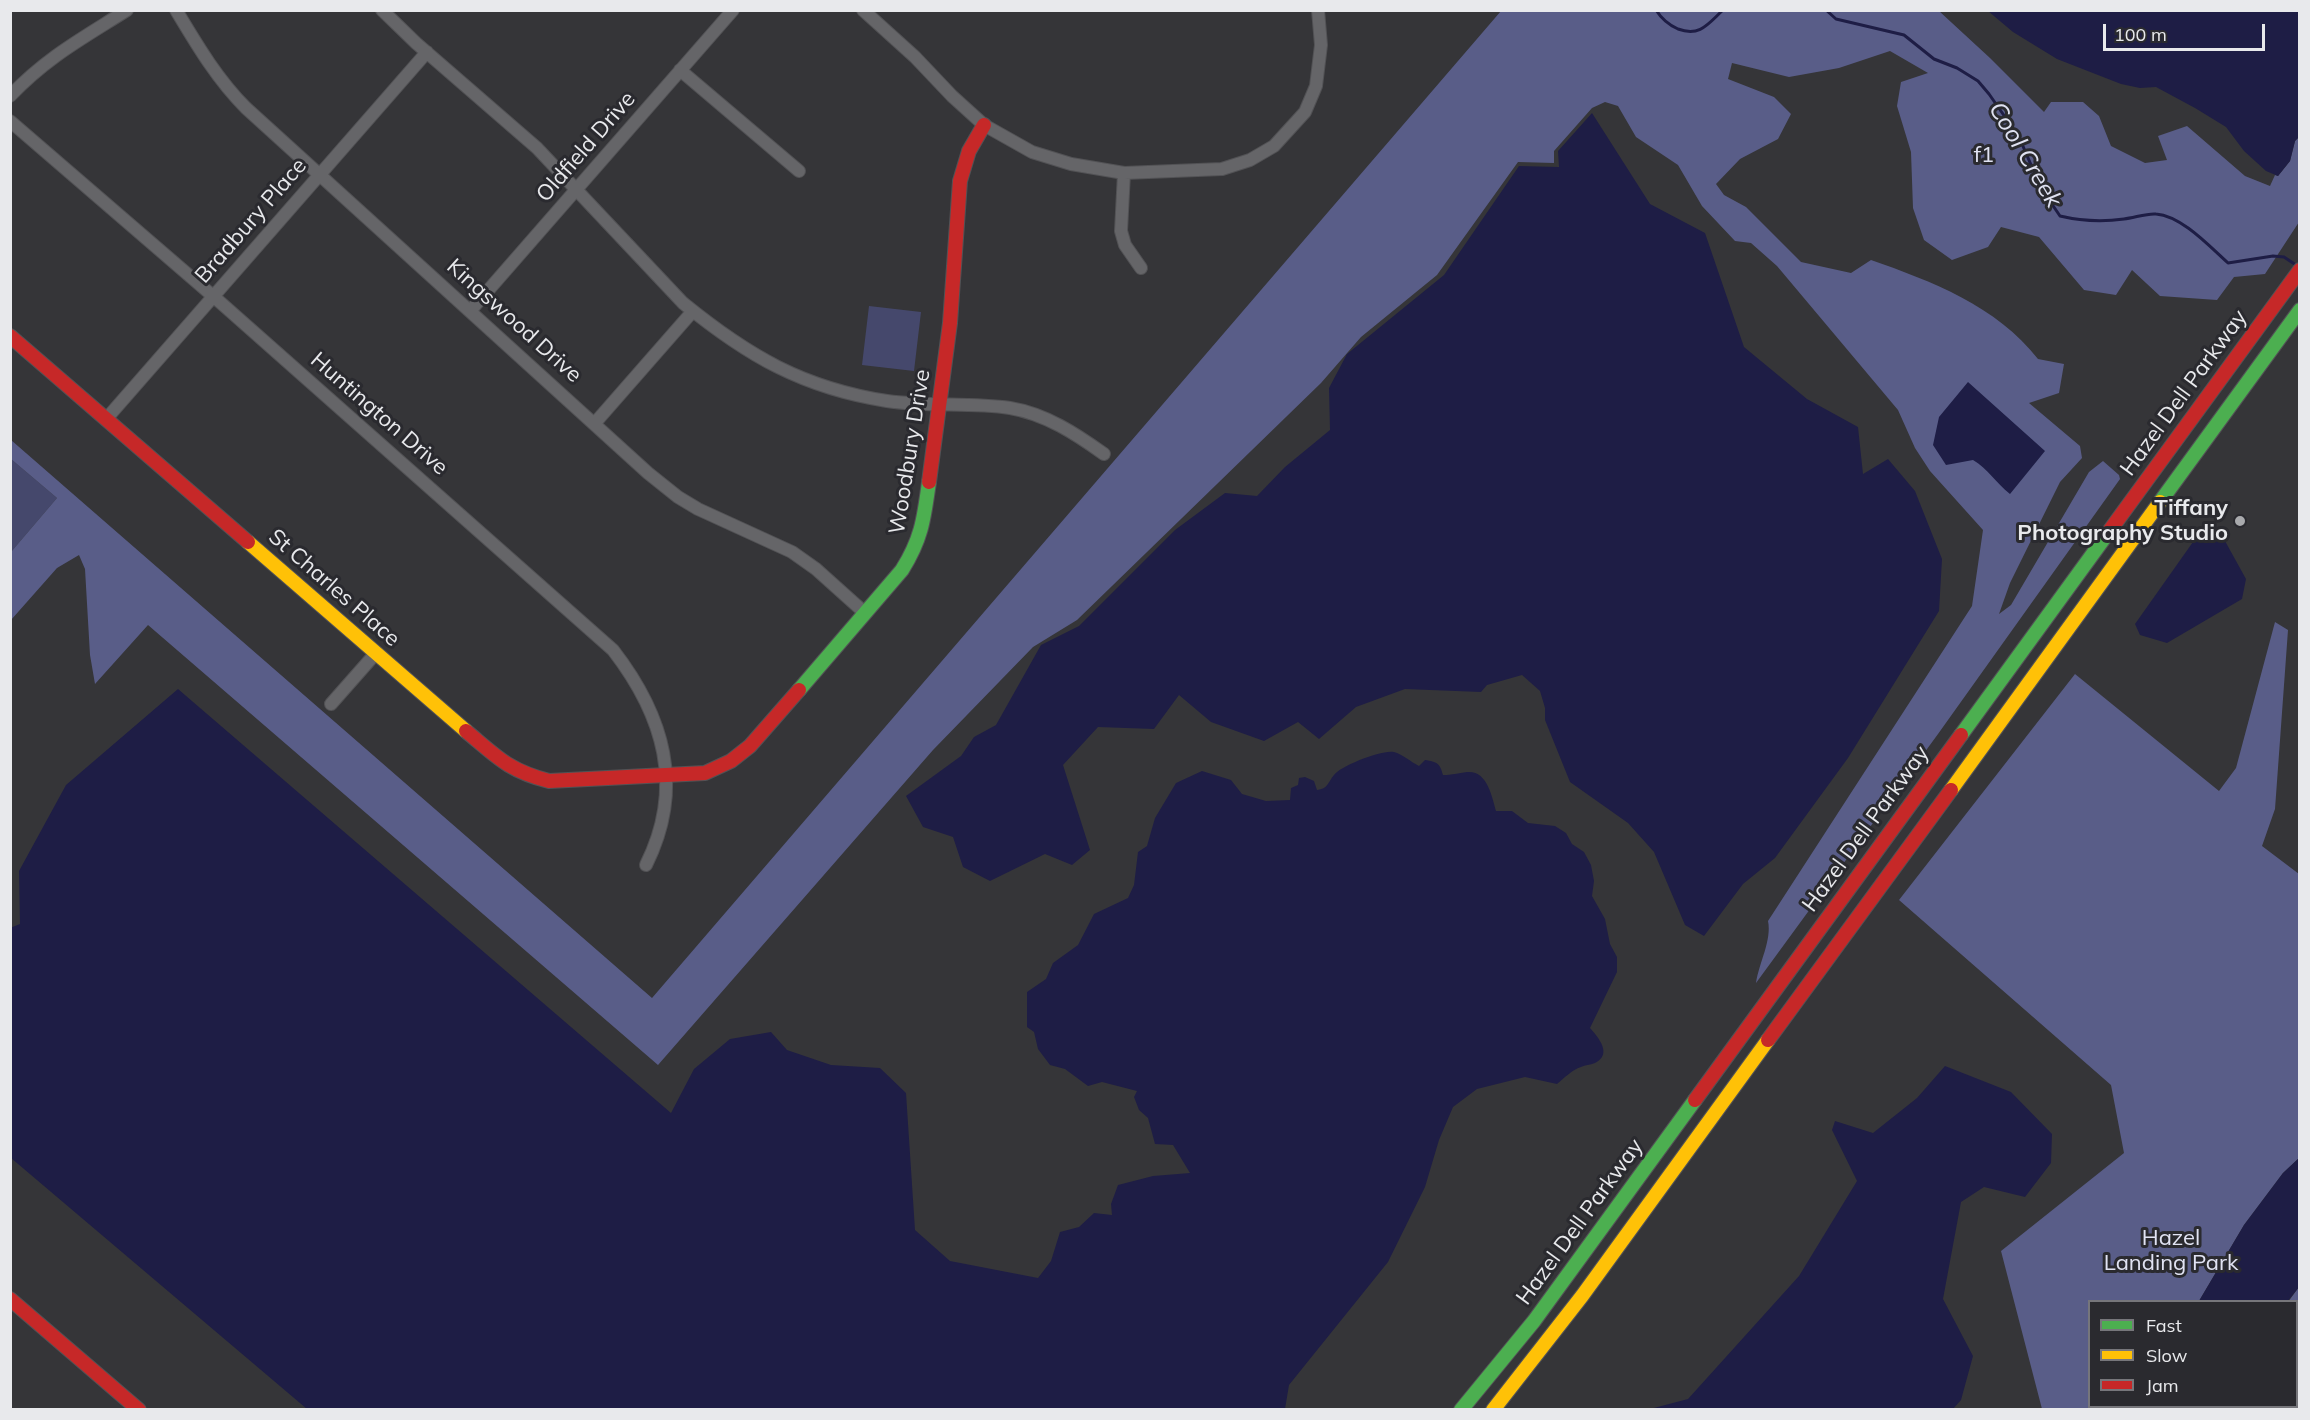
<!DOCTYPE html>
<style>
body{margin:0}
#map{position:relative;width:2310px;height:1420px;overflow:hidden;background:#353538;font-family:Mulish,sans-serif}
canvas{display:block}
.frame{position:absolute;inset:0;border:12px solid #e8e9ec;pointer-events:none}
.legend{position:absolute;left:2088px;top:1300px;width:210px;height:108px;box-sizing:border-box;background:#2a2a2f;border:2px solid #76767b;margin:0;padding:8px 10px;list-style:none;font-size:18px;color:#e8e9ec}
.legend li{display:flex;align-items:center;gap:12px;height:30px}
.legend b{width:30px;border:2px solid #76767b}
.scale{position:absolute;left:2103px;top:24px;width:162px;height:27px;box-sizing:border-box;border:3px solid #e8e9ec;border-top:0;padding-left:8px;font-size:18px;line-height:21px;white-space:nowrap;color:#e8e9ec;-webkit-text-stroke:4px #2a2a2f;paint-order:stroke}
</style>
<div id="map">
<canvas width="2310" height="1420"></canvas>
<div class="frame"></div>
<ul class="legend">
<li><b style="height:8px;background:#4caf50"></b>Fast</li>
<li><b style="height:8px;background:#ffc107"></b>Slow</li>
<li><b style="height:8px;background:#c62828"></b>Jam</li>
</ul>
<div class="scale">100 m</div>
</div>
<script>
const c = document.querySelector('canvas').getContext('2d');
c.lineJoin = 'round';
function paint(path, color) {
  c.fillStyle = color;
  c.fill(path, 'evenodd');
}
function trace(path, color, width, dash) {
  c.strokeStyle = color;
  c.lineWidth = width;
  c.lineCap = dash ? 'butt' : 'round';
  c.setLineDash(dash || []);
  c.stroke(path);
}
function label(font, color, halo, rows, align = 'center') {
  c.font = font + ' Mulish,sans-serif';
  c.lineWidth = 6;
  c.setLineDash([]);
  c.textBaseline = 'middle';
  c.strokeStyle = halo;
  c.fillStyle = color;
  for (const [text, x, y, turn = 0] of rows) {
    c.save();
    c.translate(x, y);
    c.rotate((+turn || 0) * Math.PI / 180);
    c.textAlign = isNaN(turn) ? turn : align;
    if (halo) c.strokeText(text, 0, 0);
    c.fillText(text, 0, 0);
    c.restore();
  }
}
paint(new Path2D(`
 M 869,306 L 921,312 L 914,371 L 862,365 Z
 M 11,459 L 57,498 L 11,552 Z`), '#45486c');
paint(new Path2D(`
 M 1501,11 L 1939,11 L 1990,58 L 2044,112 L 2051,102 L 2083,102 L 2099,116 L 2111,146 L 2145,163 L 2167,160 L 2158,136 L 2187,126 L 2245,176 L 2270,186 L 2275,175 L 2278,176 L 2290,161 L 2295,141 L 2299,137 L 2299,222 L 2265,274 L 2234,277 L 2217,300 L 2160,296 L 2132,270 L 2116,295 L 2084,290 L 2039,237 L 2001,227 L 1988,247 L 1952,260 L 1924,240 L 1913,208 L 1911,152 L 1897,106 L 1901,82 L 1928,73 L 1890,51 L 1839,68 L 1789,77 L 1732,63 L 1728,79 L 1774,97 L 1791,114 L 1778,139 L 1740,159 L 1716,184 L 1724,195 L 1746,207 L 1801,262 L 1851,273 L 1871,260 C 1931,281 1997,306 2038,359 L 2064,364 L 2059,393 L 2029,403 L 2080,446 L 2082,458 L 2060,482 L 2010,583 L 1999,614 L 2011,605 L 2089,472 L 2103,461 L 2119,475 L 2120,479 L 1938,734 L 1756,983 C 1759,963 1772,940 1768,921 L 1972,606 L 1983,530 L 1930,471 L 1915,448 L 1898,410 L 1777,266 L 1751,243 L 1735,241 L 1702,206 L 1678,165 L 1636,137 L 1618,106 L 1605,102 L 1592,108 L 1554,151 L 1554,163 L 1518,162 L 1437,275 L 1361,337 L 1321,383 L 1077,620 L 1033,647 L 933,750 L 658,1065 L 148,625 L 95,684 L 90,655 L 85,569 L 79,555 L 57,568 L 11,620 L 11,552 L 57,498 L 11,459 L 11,440 L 652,998 Z
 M 2275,622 L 2288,630 L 2275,809 L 2262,846 L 2299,874 L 2299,1158 L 2283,1173 L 2244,1225 L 2199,1301 L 2090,1302 L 2090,1406 L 2154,1407 L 2153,1409 L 2042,1409 L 2001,1251 L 2124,1153 L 2111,1085 L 1899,900 L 2075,674 L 2219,791 L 2236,768 Z
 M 2299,1287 L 2300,1397 L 2297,1403 L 2296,1302 L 2288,1302 Z
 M 2217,1406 L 2295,1407 L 2293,1410 L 2217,1410 Z`), '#595d88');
paint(new Path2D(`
 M 1988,11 L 2299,11 L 2299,137 L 2295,141 L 2290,161 L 2278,176 L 2266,171 L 2244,151 L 2226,127 L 2195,108 L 2156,87 L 2140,88 L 2121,84 L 2057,59 L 2013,32 Z
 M 1592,113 L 1650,204 L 1705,233 L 1744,347 L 1807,399 L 1858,427 L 1863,474 L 1888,459 L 1915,491 L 1942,559 L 1939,611 L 1848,758 L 1775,858 L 1743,884 L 1704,936 L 1685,925 L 1654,852 L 1628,823 L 1570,782 L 1545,720 L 1545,708 L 1540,691 L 1522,675 L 1487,685 L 1481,692 L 1405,689 L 1356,707 L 1319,739 L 1298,722 L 1264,741 L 1211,722 L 1179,695 L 1154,729 L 1098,727 L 1063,765 L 1090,850 L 1072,865 L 1045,854 L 990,881 L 963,867 L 953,837 L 923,827 L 906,796 L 961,756 L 974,737 L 996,725 L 1041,645 L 1079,626 L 1175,530 L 1225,493 L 1257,496 L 1285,467 L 1330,430 L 1329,388 L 1347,354 L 1444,275 L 1519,166 L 1559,167 L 1558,151 Z
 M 1968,382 L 2045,451 L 2010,494 C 1996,483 1988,469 1973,460 L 1946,465 L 1933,445 L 1939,417 Z
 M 2205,525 L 2225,541 L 2246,579 L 2242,599 L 2167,643 L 2140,635 L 2135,624 Z
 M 178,689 L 671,1113 L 694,1069 L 730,1039 L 771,1032 L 787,1050 L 831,1065 L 880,1068 L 906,1093 L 915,1230 L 950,1261 L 1038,1278 L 1051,1261 L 1060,1232 L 1079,1227 L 1094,1213 L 1112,1215 L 1111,1204 L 1118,1185 L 1153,1176 L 1190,1173 L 1173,1145 L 1155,1144 L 1148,1118 L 1139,1110 L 1134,1097 L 1137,1091 L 1102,1082 L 1088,1086 L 1065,1069 L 1050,1065 L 1038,1049 L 1034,1032 L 1027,1027 L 1027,992 L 1046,979 L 1053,963 L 1078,945 L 1094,914 L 1128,898 L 1134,885 L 1138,852 L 1147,846 L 1155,818 L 1176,783 L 1202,771 L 1231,780 L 1242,794 L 1266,801 L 1290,800 L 1291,788 L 1298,785 L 1299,778 L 1305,777 L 1314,781 L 1317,790 C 1328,789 1328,782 1334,775 C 1340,766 1383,749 1394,752 C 1402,754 1411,762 1419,766 L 1425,760 C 1437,762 1440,763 1443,775 C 1452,775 1458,773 1467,772 C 1487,770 1492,796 1496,811 L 1512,811 L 1528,823 L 1555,826 L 1566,833 L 1572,844 L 1584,852 L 1591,865 L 1594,881 L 1592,896 L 1605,919 L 1610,944 L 1617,957 L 1617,972 L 1590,1028 C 1598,1037 1613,1054 1595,1063 C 1590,1065 1585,1065 1581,1067 C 1572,1070 1564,1078 1557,1084 L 1525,1077 L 1477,1089 L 1453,1107 L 1439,1140 L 1425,1187 L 1388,1262 L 1289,1385 L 1285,1409 L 307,1409 L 11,1158 L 10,928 L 20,924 L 19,871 L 66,785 Z
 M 1945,1066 L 2011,1092 L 2052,1134 L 2051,1163 L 2025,1197 L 1984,1187 L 1961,1202 L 1943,1299 L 1973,1356 L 1961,1400 L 1953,1409 L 1650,1409 L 1688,1399 L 1799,1276 L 1857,1181 L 1832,1130 L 1835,1121 L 1873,1133 L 1917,1098 Z
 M 2299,1158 L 2299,1287 L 2288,1301 L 2199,1301 L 2244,1225 L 2283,1173 Z`), '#1e1d45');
trace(new Path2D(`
 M 1656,10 C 1661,18 1669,25 1678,29 C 1700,37 1708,24 1723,10
 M 1826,10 L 1836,19 L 1904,35 L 1934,59 L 1957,68 L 1978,81 L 1989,94 L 2019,137 L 2041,188 L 2060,216 C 2081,221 2102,222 2124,219 C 2134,218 2147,213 2156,214 C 2182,216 2210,247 2228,263 L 2273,256 L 2284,257 L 2296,265`), '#1e1d45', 3);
const street = new Path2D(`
 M 176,10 C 197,45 217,79 246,108 L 648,473 L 678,497 L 698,509 L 792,552 L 816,569 L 865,613
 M 382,10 L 416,43 L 537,148 L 683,303 C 748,356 803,388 887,401 C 928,407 970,402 1010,408 C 1046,414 1076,434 1104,454
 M 863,10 L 915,57 L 952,96 L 984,125 L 1032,152 L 1071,164 L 1124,173 L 1222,169 L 1250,160 L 1274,146 L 1305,112 L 1316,86 L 1321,45 L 1318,10
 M 680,70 L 799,171
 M 10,96 C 47,57 83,38 127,10
 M 10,121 L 221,303 L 613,650 C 664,716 685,787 646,865
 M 1124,173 L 1121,231 L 1125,245 L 1141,268
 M 471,310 L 733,10
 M 107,418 L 427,52
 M 594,424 L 693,311
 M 331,704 L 376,653`);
const fast = new Path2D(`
 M 2160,502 L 2300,310
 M 799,690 L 902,570 C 922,538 924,518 929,482
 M 1961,735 L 2108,533
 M 1461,1410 L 1534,1321 L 1695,1100`);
const slow = new Path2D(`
 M 248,542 L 466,731
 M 1951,790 L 2160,502
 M 1493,1410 L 1582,1296 L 1768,1040`);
const jam = new Path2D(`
 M 10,336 L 248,542
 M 929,482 L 950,323 L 960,181 L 969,151 L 984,125
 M 2108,533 L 2300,270
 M 466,731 C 497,757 509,771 549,781 L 705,773 L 731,761 L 750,746 L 799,690
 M 1768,1040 L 1951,790
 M 1695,1100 L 1961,735
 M 10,1299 L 139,1410`);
trace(street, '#525255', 14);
trace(fast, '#525255', 16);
trace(slow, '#525255', 16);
trace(jam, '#525255', 16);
trace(street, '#656568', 12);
trace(fast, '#4caf50', 14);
trace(slow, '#ffc107', 14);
trace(jam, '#c62828', 14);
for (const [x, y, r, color] of [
 [2240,521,6,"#a9aaad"]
]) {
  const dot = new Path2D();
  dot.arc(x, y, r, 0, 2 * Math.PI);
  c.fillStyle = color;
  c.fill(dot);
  trace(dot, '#2a2a2f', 2);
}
label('22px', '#e8e9ec', '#2a2a2f', [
 ["Oldfield Drive",586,147,-49],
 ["Bradbury Place",251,221,-49],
 ["Kingswood Drive",514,321,42],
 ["Hazel Dell Parkway",2184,393,-54],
 ["Huntington Drive",379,414,41],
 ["Woodbury Drive",910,452,-81],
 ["St Charles Place",334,588,41],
 ["Hazel Dell Parkway",1866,829,-54],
 ["Hazel Dell Parkway",1580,1222,-54]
]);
label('22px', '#e1e3f3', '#2a2a2f', [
 ["f1",1984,155],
 ["Hazel",2171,1238],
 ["Landing Park",2171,1263]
]);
label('bold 22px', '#e8e9ec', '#2a2a2f', [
 ["Tiffany",2228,508],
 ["Photography Studio",2228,533]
], 'right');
label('italic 24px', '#dfe1f1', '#2a2a2f', [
 ["Cool Creek",2025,155,59]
]);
</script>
